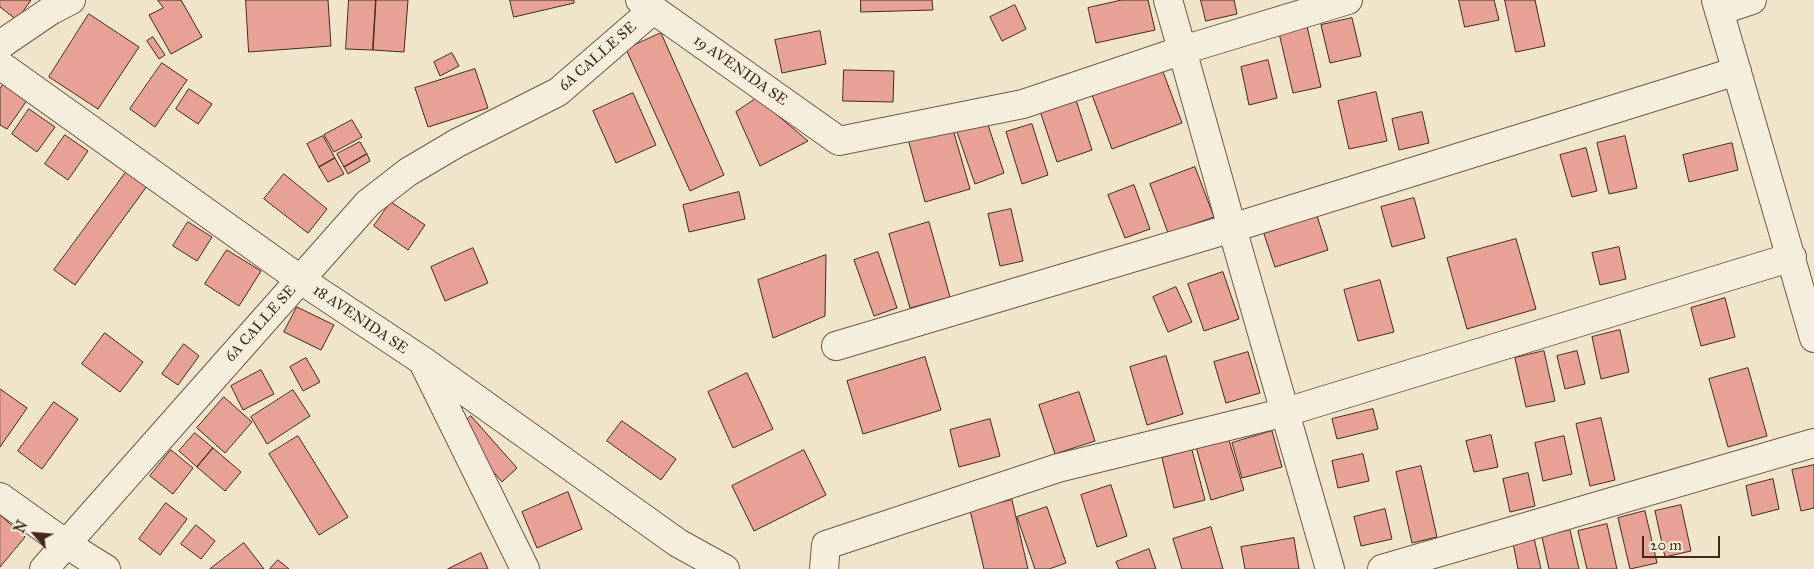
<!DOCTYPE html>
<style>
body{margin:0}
#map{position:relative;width:1814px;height:569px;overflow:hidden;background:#f0e5ca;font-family:"IM FELL Great Primer",serif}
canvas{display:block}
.north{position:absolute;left:10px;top:509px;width:50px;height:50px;-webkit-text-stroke:4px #f5eedd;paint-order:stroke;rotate:297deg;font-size:14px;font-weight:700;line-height:20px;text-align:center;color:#442a1d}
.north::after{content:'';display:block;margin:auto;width:18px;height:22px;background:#442a1d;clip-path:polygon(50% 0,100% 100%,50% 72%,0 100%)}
.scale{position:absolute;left:1642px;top:536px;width:78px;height:22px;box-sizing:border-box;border:2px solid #442a1d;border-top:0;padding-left:6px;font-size:15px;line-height:18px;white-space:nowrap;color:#442a1d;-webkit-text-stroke:4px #f5eedd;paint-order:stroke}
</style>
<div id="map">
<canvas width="1814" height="569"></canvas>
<div class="north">N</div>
<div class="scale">20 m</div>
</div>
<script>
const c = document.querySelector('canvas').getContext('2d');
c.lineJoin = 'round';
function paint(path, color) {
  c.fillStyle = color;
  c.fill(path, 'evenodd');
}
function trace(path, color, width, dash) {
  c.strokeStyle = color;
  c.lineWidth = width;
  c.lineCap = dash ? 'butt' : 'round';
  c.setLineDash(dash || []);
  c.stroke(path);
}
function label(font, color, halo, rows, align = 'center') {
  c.font = font + ' "IM FELL Great Primer",serif';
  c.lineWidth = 4.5;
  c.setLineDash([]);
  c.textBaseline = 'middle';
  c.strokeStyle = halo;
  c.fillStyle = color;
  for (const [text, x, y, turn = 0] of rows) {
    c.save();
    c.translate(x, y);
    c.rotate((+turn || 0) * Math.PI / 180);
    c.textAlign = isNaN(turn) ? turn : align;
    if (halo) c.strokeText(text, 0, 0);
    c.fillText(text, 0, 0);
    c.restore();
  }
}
const building = new Path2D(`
 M 0,0 L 31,0 L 17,20 L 0,7 Z
 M 158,0 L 181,0 L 202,37 L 171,54 L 149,15 L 163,8 Z
 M 246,0 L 328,0 L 331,46 L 249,52 Z
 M 349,0 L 376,0 L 373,50 L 346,49 Z
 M 376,0 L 408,0 L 404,52 L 373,50 Z
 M 510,0 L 574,0 L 574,3 L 514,17 Z
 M 861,0 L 932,0 L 933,10 L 861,12 Z
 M 1122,0 L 1148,0 L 1155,30 L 1096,43 L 1088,8 Z
 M 1201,0 L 1234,0 L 1237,14 L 1206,21 Z
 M 1459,0 L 1494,0 L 1499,20 L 1465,27 Z
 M 1505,0 L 1535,0 L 1545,46 L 1516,52 Z
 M 1015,5 L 1026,29 L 1002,41 L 990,17 Z
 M 89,14 L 139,47 L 98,109 L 49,77 Z
 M 1352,18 L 1361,56 L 1330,63 L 1321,25 Z
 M 1307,26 L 1321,87 L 1293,93 L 1279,33 Z
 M 820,31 L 826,64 L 782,73 L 775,40 Z
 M 661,33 L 724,175 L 690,191 L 626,49 Z
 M 153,37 L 165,55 L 159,59 L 147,41 Z
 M 452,53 L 459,66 L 440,76 L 434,62 Z
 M 1268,60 L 1277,98 L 1249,105 L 1241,67 Z
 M 162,63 L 187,80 L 155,127 L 130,109 Z
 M 475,69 L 488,108 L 428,127 L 415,88 Z
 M 1162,69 L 1182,123 L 1112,149 L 1092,95 Z
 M 844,70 L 894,71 L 893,102 L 843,101 Z
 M 6,80 L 30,96 L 7,129 L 0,125 L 0,89 Z
 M 189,89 L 212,104 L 198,124 L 176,109 Z
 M 1376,92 L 1387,141 L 1349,149 L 1338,101 Z
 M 633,93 L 656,145 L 616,163 L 593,111 Z
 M 757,98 L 808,141 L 760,166 L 736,112 Z
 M 1076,100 L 1092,150 L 1057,162 L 1040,111 Z
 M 29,109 L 55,127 L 37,152 L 12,134 Z
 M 1422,112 L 1429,143 L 1399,150 L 1392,119 Z
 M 986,119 L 1004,173 L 975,184 L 956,129 Z
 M 352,120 L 362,137 L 334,152 L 324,135 Z
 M 1032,124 L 1048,175 L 1022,184 L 1006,132 Z
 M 952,126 L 970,189 L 925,202 L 908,139 Z
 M 65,135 L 88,151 L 68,180 L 45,164 Z
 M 323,136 L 335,158 L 319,167 L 307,144 Z
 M 1625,136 L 1637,188 L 1609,194 L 1597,143 Z
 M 360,142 L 367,154 L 344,167 L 337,154 Z
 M 1732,143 L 1738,170 L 1689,182 L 1683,155 Z
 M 1586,148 L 1597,191 L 1572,197 L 1560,155 Z
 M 367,154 L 370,161 L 348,174 L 344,167 Z
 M 335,158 L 344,174 L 328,182 L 319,167 Z
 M 1195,167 L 1214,217 L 1168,233 L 1150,184 Z
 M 127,171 L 147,186 L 75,285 L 54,270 Z
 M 284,174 L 327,209 L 308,233 L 264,199 Z
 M 1134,185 L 1150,229 L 1125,238 L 1108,195 Z
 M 739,192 L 745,219 L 689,232 L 683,205 Z
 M 1414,198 L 1425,238 L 1392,247 L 1381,207 Z
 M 391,202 L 425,225 L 408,250 L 374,226 Z
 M 1011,209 L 1023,261 L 1000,266 L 988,214 Z
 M 1317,216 L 1328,250 L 1275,267 L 1264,234 Z
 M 188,222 L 212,237 L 197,261 L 173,246 Z
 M 929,222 L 950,297 L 910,308 L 889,234 Z
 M 1516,239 L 1536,309 L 1467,329 L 1447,258 Z
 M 1619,247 L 1626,279 L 1600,285 L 1592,253 Z
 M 473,248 L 488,283 L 445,301 L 431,267 Z
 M 227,250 L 261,271 L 239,306 L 205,284 Z
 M 878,252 L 897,308 L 874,316 L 854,260 Z
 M 826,255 L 825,316 L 773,338 L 758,280 Z
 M 1223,272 L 1239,319 L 1204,331 L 1188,284 Z
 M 1380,280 L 1394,332 L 1358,341 L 1344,290 Z
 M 1176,287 L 1192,322 L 1168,332 L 1153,297 Z
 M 1725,298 L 1735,337 L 1701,346 L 1691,308 Z
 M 297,307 L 334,325 L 321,350 L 284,332 Z
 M 1620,330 L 1629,372 L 1601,379 L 1592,337 Z
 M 105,333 L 143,362 L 120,392 L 82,364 Z
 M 184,344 L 199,356 L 178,385 L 162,374 Z
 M 1544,351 L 1555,401 L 1526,407 L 1515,358 Z
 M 1577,351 L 1585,384 L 1565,389 L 1557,356 Z
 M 1248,352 L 1260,393 L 1226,403 L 1214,362 Z
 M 1166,356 L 1183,414 L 1147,425 L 1130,367 Z
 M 925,357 L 941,410 L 863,434 L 847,381 Z
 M 306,358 L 320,382 L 303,391 L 290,367 Z
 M 1748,368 L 1767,436 L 1728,447 L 1709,379 Z
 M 261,370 L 274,394 L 243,410 L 231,386 Z
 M 747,373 L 773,429 L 733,448 L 708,392 Z
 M 0,389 L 27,408 L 0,447 Z
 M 293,390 L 310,416 L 267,444 L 251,417 Z
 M 1079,392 L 1095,441 L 1055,454 L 1039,405 Z
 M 224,397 L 252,422 L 225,453 L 197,428 Z
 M 54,402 L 78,419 L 42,469 L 18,451 Z
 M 1373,409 L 1378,429 L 1337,439 L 1332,419 Z
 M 471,416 L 517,468 L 502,482 L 457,429 Z
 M 1601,418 L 1615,480 L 1590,486 L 1576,424 Z
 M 990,419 L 1000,456 L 959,467 L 950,430 Z
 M 622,421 L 676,459 L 661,480 L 607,441 Z
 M 1272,431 L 1282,467 L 1242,478 L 1232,443 Z
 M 195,433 L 213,448 L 197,467 L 179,451 Z
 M 1491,435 L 1498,467 L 1474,472 L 1466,441 Z
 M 298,436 L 348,517 L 319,535 L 269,454 Z
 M 1564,436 L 1572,474 L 1543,481 L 1535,443 Z
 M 1228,437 L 1244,490 L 1211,500 L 1196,447 Z
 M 213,448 L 241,472 L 225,491 L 197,467 Z
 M 171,450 L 193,468 L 173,494 L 150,476 Z
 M 804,450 L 826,495 L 754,531 L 732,486 Z
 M 1192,450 L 1205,500 L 1174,508 L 1162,458 Z
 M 1363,454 L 1369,481 L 1338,488 L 1332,461 Z
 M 1814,465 L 1814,508 L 1801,511 L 1792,470 Z
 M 1421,466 L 1437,537 L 1412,543 L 1396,472 Z
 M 1528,473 L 1535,506 L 1510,512 L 1503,479 Z
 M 1773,479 L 1779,509 L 1752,516 L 1746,486 Z
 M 1111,485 L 1127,536 L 1097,547 L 1081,495 Z
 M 568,492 L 582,529 L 537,548 L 522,512 Z
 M 1012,500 L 1028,569 L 984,569 L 970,510 Z
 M 166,503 L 187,519 L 160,555 L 139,539 Z
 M 1681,505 L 1691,551 L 1665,557 L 1655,511 Z
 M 1047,507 L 1066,563 L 1049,569 L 1035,569 L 1017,517 Z
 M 1385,509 L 1392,539 L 1361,546 L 1354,517 Z
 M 1645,511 L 1657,563 L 1630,569 L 1618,518 Z
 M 0,515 L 25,537 L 0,567 Z
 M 1607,524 L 1617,569 L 1587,569 L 1578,531 Z
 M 196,525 L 215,541 L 201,559 L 181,544 Z
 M 1211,527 L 1223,569 L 1182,569 L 1173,539 Z
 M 1570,530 L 1579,569 L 1549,569 L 1542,537 Z
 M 1294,538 L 1299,569 L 1245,569 L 1241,547 Z
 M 1534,538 L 1541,569 L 1518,569 L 1513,543 Z
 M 244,543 L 264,569 L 210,569 Z
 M 1149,549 L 1156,569 L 1119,569 L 1116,562 Z
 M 481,553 L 488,569 L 448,569 Z
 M 278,560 L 289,569 L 270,569 Z`);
paint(building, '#e8a295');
trace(building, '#442a1d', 1);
const minor = new Path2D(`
 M 640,0 L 839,141 L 1023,104 L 1183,50 L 1348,0
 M 1168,0 L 1232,228 L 1330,569
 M 1716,0 L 1814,338
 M 1719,11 L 1752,0
 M 0,45 L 50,11 L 71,0
 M 0,65 L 301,280 L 423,361 L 678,543 L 725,569
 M 836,346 L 1232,228 L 1737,71
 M 424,364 L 525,569
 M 0,497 L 66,544 L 106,569
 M 44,569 L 368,203 L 408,172 L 457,143 L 558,92 L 653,10
 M 824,569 L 826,545 L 1058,468 L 1286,412 L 1792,257
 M 1382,569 L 1814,443`);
trace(minor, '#6f5948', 30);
trace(minor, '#f5eedd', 28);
label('15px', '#442a1d', '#f5eedd', [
 ["6A CALLE SE",598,57,-41],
 ["19 AVENIDA SE",740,71,35],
 ["18 AVENIDA SE",360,320,34],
 ["6A CALLE SE",261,324,-48]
]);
</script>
